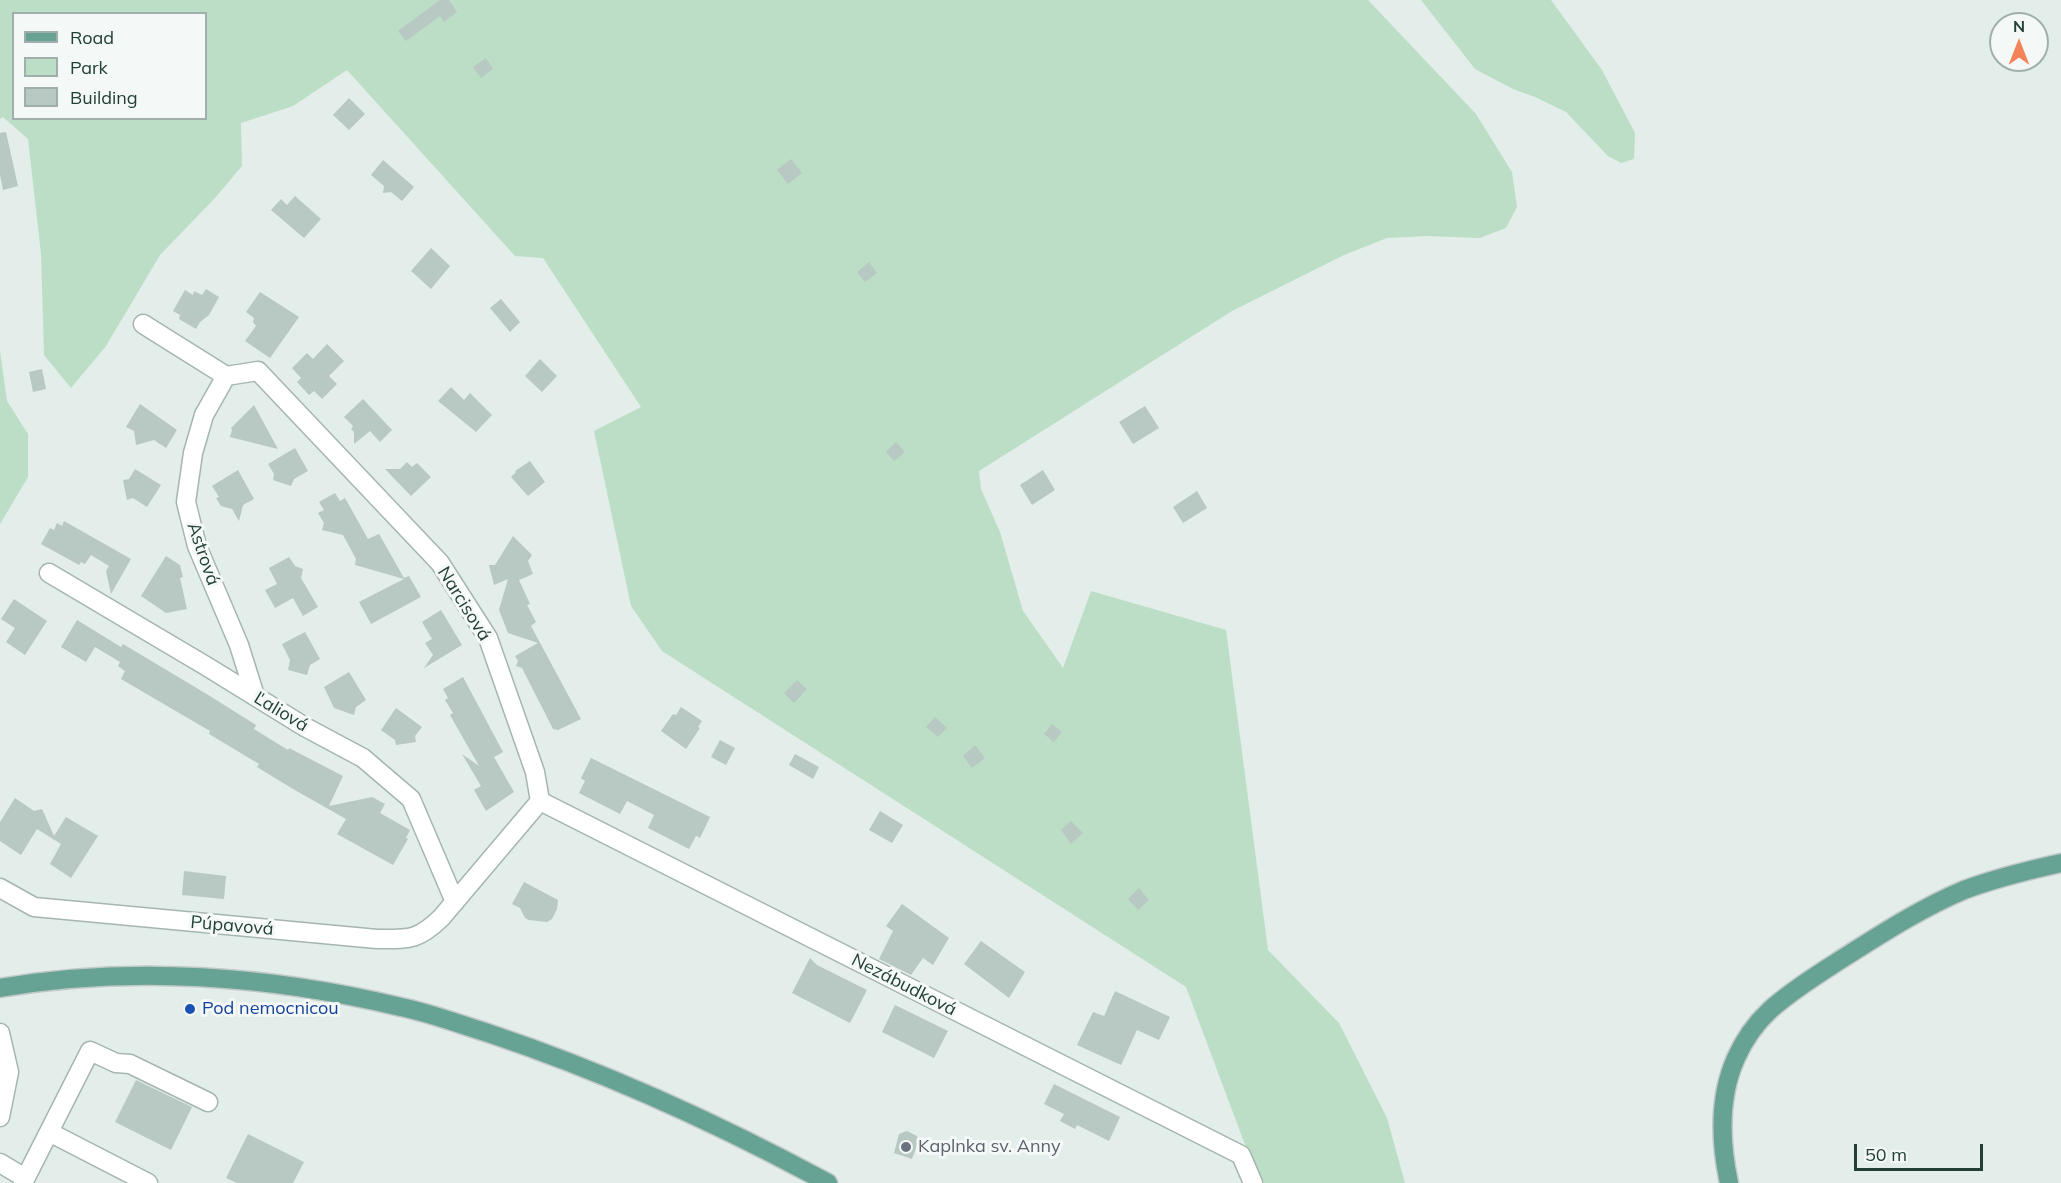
<!DOCTYPE html>
<meta charset="utf-8">
<style>
body{margin:0}
#map{position:relative;width:2061px;height:1183px;overflow:hidden;background:#e3ede9;font-family:Mulish,sans-serif}
canvas{display:block}
.legend{position:absolute;left:12px;top:12px;width:195px;height:108px;box-sizing:border-box;background:#f4f9f7;border:2px solid #a0afab;margin:0;padding:8px 10px;list-style:none;font-size:18px;color:#223f38}
.legend li{display:flex;align-items:center;gap:12px;height:30px}
.legend b{width:30px;border:2px solid #a0afab}
.north{position:absolute;left:1989px;top:12px;width:60px;height:60px;box-sizing:border-box;background:#f4f9f7;border:2px solid #a0afab;border-radius:50%;rotate:0deg;font-size:16px;font-weight:700;line-height:24px;text-align:center;color:#223f38}
.north::after{content:'';display:block;margin:auto;width:21px;height:27px;background:#f4835a;clip-path:polygon(50% 0,100% 100%,50% 72%,0 100%)}
.scale{position:absolute;left:1854px;top:1144px;width:129px;height:27px;box-sizing:border-box;border:3px solid #223f38;border-top:0;padding-left:8px;font-size:18px;line-height:21px;white-space:nowrap;color:#223f38;-webkit-text-stroke:4px #f4f9f7;paint-order:stroke}
</style>
<div id="map">
<canvas width="2061" height="1183"></canvas>
<ul class="legend">
<li><b style="height:8px;background:#67a395"></b>Road</li>
<li><b style="height:16px;background:#bcdec6"></b>Park</li>
<li><b style="height:16px;background:#b8c8c2"></b>Building</li>
</ul>
<div class="north">N</div>
<div class="scale">50 m</div>
</div>
<script>
const c = document.querySelector('canvas').getContext('2d');
c.lineJoin = 'round';
function paint(path, color) {
  c.fillStyle = color;
  c.fill(path, 'evenodd');
}
function trace(path, color, width, dash) {
  c.strokeStyle = color;
  c.lineWidth = width;
  c.lineCap = dash ? 'butt' : 'round';
  c.setLineDash(dash || []);
  c.stroke(path);
}
function label(font, color, halo, rows, align = 'center') {
  c.font = font + ' Mulish,sans-serif';
  c.lineWidth = 6;
  c.setLineDash([]);
  c.textBaseline = 'middle';
  c.strokeStyle = halo;
  c.fillStyle = color;
  for (const [text, x, y, turn = 0] of rows) {
    c.save();
    c.translate(x, y);
    c.rotate((+turn || 0) * Math.PI / 180);
    c.textAlign = isNaN(turn) ? turn : align;
    if (halo) c.strokeText(text, 0, 0);
    c.fillText(text, 0, 0);
    c.restore();
  }
}
paint(new Path2D(`
 M 0,0 L 1368,0 L 1476,114 L 1512,172 L 1517,207 L 1506,228 L 1480,238 L 1427,236 L 1387,238 L 1344,255 L 1232,311 L 979,471 L 981,489 L 1000,532 L 1023,611 L 1063,668 L 1091,591 L 1226,630 L 1268,950 L 1339,1023 L 1387,1118 L 1405,1183 L 1264,1183 L 1244,1142 L 1186,987 L 662,651 L 631,606 L 594,431 L 641,407 L 543,258 L 515,256 L 347,70 L 293,106 L 241,123 L 242,166 L 215,198 L 160,255 L 106,346 L 71,388 L 44,355 L 41,254 L 28,139 L 3,117 L 0,119 ZM 14,14 L 206,14 L 206,118 L 14,118 Z
 M 1421,0 L 1551,0 L 1602,70 L 1635,133 L 1634,159 L 1621,163 L 1608,156 L 1566,112 L 1535,97 L 1513,89 L 1475,69 Z
 M 0,351 L 7,401 L 28,434 L 28,477 L 0,524 Z`), '#bcdec6');
paint(new Path2D(`
 M 440,0 L 449,0 L 457,12 L 444,22 L 440,16 L 406,41 L 398,31 Z
 M 486,58 L 493,69 L 481,78 L 473,67 Z
 M 349,98 L 365,114 L 349,130 L 333,115 Z
 M 6,132 L 18,186 L 3,190 L 0,175 L 0,133 Z
 M 791,159 L 802,173 L 788,184 L 777,170 Z
 M 383,160 L 414,187 L 402,201 L 391,192 L 383,193 L 384,186 L 371,175 Z
 M 295,196 L 321,219 L 304,238 L 271,210 L 281,199 L 287,205 Z
 M 431,248 L 450,266 L 431,289 L 411,271 Z
 M 869,262 L 877,273 L 865,282 L 857,272 Z
 M 206,289 L 219,297 L 209,315 L 200,322 L 196,329 L 179,319 L 180,315 L 173,311 L 185,290 L 193,295 L 194,291 L 202,295 Z
 M 260,292 L 299,317 L 270,358 L 245,341 L 256,326 L 253,322 L 254,318 L 246,312 Z
 M 501,299 L 520,322 L 510,332 L 490,308 Z
 M 327,344 L 344,361 L 329,376 L 337,384 L 322,399 L 314,391 L 309,395 L 297,382 L 301,378 L 292,368 L 307,353 L 313,359 Z
 M 540,359 L 557,376 L 542,392 L 525,376 Z
 M 42,369 L 46,389 L 33,392 L 29,372 Z
 M 451,387 L 464,400 L 470,393 L 492,415 L 476,432 L 438,401 Z
 M 363,399 L 392,430 L 380,442 L 370,431 L 354,444 L 354,432 L 351,429 L 353,426 L 344,417 Z
 M 140,404 L 177,430 L 166,448 L 154,440 L 136,445 L 134,431 L 126,427 Z
 M 254,405 L 278,449 L 230,437 L 232,430 L 231,428 Z
 M 1145,406 L 1159,428 L 1133,444 L 1119,422 Z
 M 896,442 L 905,452 L 894,461 L 886,452 Z
 M 295,448 L 308,471 L 294,479 L 291,486 L 273,480 L 274,474 L 268,464 Z
 M 530,461 L 545,482 L 528,496 L 511,477 L 516,472 L 515,471 Z
 M 407,462 L 412,467 L 417,463 L 431,477 L 411,496 L 385,469 L 400,469 Z
 M 135,469 L 161,485 L 147,507 L 133,498 L 127,500 L 123,480 L 129,479 Z
 M 238,470 L 254,499 L 243,505 L 239,521 L 232,509 L 221,506 L 216,498 L 219,497 L 212,486 Z
 M 1043,470 L 1055,490 L 1032,505 L 1020,485 Z
 M 1197,491 L 1207,508 L 1183,523 L 1173,507 Z
 M 335,493 L 340,501 L 345,498 L 368,539 L 379,534 L 404,578 L 409,576 L 421,597 L 371,624 L 359,602 L 404,579 L 355,565 L 356,559 L 343,535 L 322,530 L 324,523 L 318,513 L 324,510 L 319,502 Z
 M 64,521 L 131,559 L 111,594 L 106,571 L 109,566 L 91,555 L 85,564 L 81,562 L 79,565 L 41,544 L 50,528 L 54,530 L 57,523 L 62,526 Z
 M 513,536 L 532,555 L 528,561 L 533,574 L 519,580 L 530,604 L 527,605 L 536,622 L 531,626 L 581,719 L 558,730 L 553,729 L 522,668 L 516,666 L 518,661 L 515,656 L 538,643 L 508,633 L 499,610 L 508,579 L 494,585 L 489,565 L 495,565 Z
 M 166,556 L 180,565 L 183,577 L 180,578 L 187,609 L 166,613 L 141,596 Z
 M 289,557 L 295,566 L 303,569 L 301,578 L 318,607 L 303,616 L 293,598 L 275,608 L 265,590 L 277,584 L 269,568 Z
 M 14,599 L 47,621 L 25,655 L 6,642 L 15,628 L 1,619 Z
 M 441,610 L 462,645 L 424,668 L 433,655 L 425,643 L 432,639 L 422,622 Z
 M 77,620 L 121,647 L 123,644 L 205,693 L 256,725 L 254,729 L 288,750 L 289,748 L 343,776 L 329,806 L 372,797 L 385,804 L 380,813 L 410,830 L 406,838 L 408,839 L 393,865 L 337,834 L 346,819 L 293,789 L 257,767 L 259,764 L 209,734 L 210,731 L 121,679 L 125,671 L 118,666 L 120,662 L 95,647 L 86,662 L 61,647 Z
 M 305,632 L 320,659 L 310,665 L 307,675 L 288,670 L 290,660 L 282,644 Z
 M 349,672 L 366,700 L 356,707 L 354,715 L 334,708 L 324,687 Z
 M 463,677 L 503,752 L 494,757 L 514,792 L 486,811 L 474,790 L 481,786 L 462,754 L 479,766 L 450,715 L 453,713 L 445,700 L 448,698 L 443,689 Z
 M 797,680 L 807,689 L 794,703 L 784,693 Z
 M 681,707 L 702,721 L 698,727 L 700,728 L 686,749 L 661,731 L 673,714 L 676,715 Z
 M 396,708 L 422,727 L 415,736 L 416,742 L 396,745 L 395,740 L 381,730 Z
 M 935,717 L 947,728 L 938,737 L 926,727 Z
 M 1052,724 L 1062,732 L 1054,742 L 1044,734 Z
 M 720,740 L 735,748 L 726,765 L 711,757 Z
 M 975,745 L 985,758 L 972,768 L 963,756 Z
 M 795,754 L 819,767 L 813,779 L 789,765 Z
 M 591,758 L 710,817 L 700,838 L 696,836 L 689,849 L 648,828 L 654,815 L 631,803 L 627,801 L 620,814 L 579,793 L 585,781 L 581,778 Z
 M 15,798 L 34,811 L 42,809 L 54,836 L 66,817 L 98,836 L 71,878 L 50,864 L 61,844 L 37,829 L 21,855 L 0,841 L 0,822 Z
 M 880,811 L 903,825 L 892,843 L 869,830 Z
 M 1071,821 L 1083,833 L 1071,844 L 1061,830 Z
 M 184,871 L 226,876 L 224,899 L 182,895 Z
 M 524,882 L 558,900 L 557,909 L 552,919 L 547,922 L 529,920 L 525,918 L 520,908 L 512,904 Z
 M 1139,888 L 1149,900 L 1138,910 L 1128,899 Z
 M 902,904 L 949,938 L 933,965 L 923,958 L 911,975 L 879,959 L 893,931 L 886,926 Z
 M 981,941 L 1025,972 L 1009,998 L 964,964 Z
 M 810,958 L 817,965 L 867,990 L 850,1023 L 792,993 Z
 M 1115,991 L 1170,1017 L 1159,1040 L 1137,1030 L 1121,1065 L 1077,1045 L 1093,1012 L 1104,1016 Z
 M 895,1005 L 948,1031 L 934,1058 L 882,1032 Z
 M 136,1080 L 192,1107 L 171,1150 L 115,1122 Z
 M 1054,1084 L 1120,1117 L 1109,1141 L 1077,1125 L 1075,1129 L 1060,1121 L 1064,1114 L 1044,1104 Z
 M 907,1131 L 917,1136 L 919,1140 L 912,1159 L 894,1153 L 899,1134 Z
 M 248,1134 L 304,1162 L 293,1183 L 237,1183 L 226,1178 Z`), '#b8c8c2');
const minor = new Path2D(`
 M 143,324 L 226,376
 M 226,376 L 204,415 L 193,453 L 186,502 L 197,546 L 239,645 L 255,696
 M 49,573 L 206,666 L 305,727 L 363,758 L 411,799 L 455,902
 M 540,801 L 1241,1155 L 1253,1183
 M 0,888 L 34,907 L 377,939 C 409,939 417,941 441,918 L 540,801 L 535,772 L 488,638 L 440,563 L 258,371 L 226,376
 M 0,1033 L 9,1072 L 0,1117
 M 49,1132 L 148,1183
 M 0,1163 L 25,1178
 M 23,1183 L 90,1051 L 116,1063 L 130,1064 L 208,1102`);
const major = new Path2D(`
 M 0,988 C 132,965 271,976 401,1007 C 430,1013 459,1024 488,1033 C 605,1072 719,1124 828,1183
 M 1729,1183 C 1720,1141 1718,1098 1736,1058 C 1744,1040 1756,1023 1770,1010 C 1791,991 1814,977 1837,962 C 1878,936 1919,909 1964,890 C 1996,878 2029,870 2061,863`);
trace(minor, '#a5b5b0', 21);
trace(major, '#c1c9c7', 21);
trace(minor, '#fff', 18);
trace(major, '#67a395', 18);
for (const [x, y, r, color] of [
 [190,1009,6,"#1a4fb4"],
 [906,1147,6,"#6b7280"]
]) {
  const dot = new Path2D();
  dot.arc(x, y, r, 0, 2 * Math.PI);
  c.fillStyle = color;
  c.fill(dot);
  trace(dot, '#f4f9f7', 2);
}
label('18px', '#223f38', '#f4f9f7', [
 ["Astrová",203,554,71],
 ["Narcisová",464,604,58],
 ["Ľaliová",281,712,31],
 ["Púpavová",232,926,5],
 ["Nezábudková",904,985,27]
]);
label('18px', '#164399', '#f4f9f7', [
 ["Pod nemocnicou",202,1009]
], 'left');
label('18px', '#5b616d', '#f4f9f7', [
 ["Kaplnka sv. Anny",918,1147]
], 'left');
</script>
